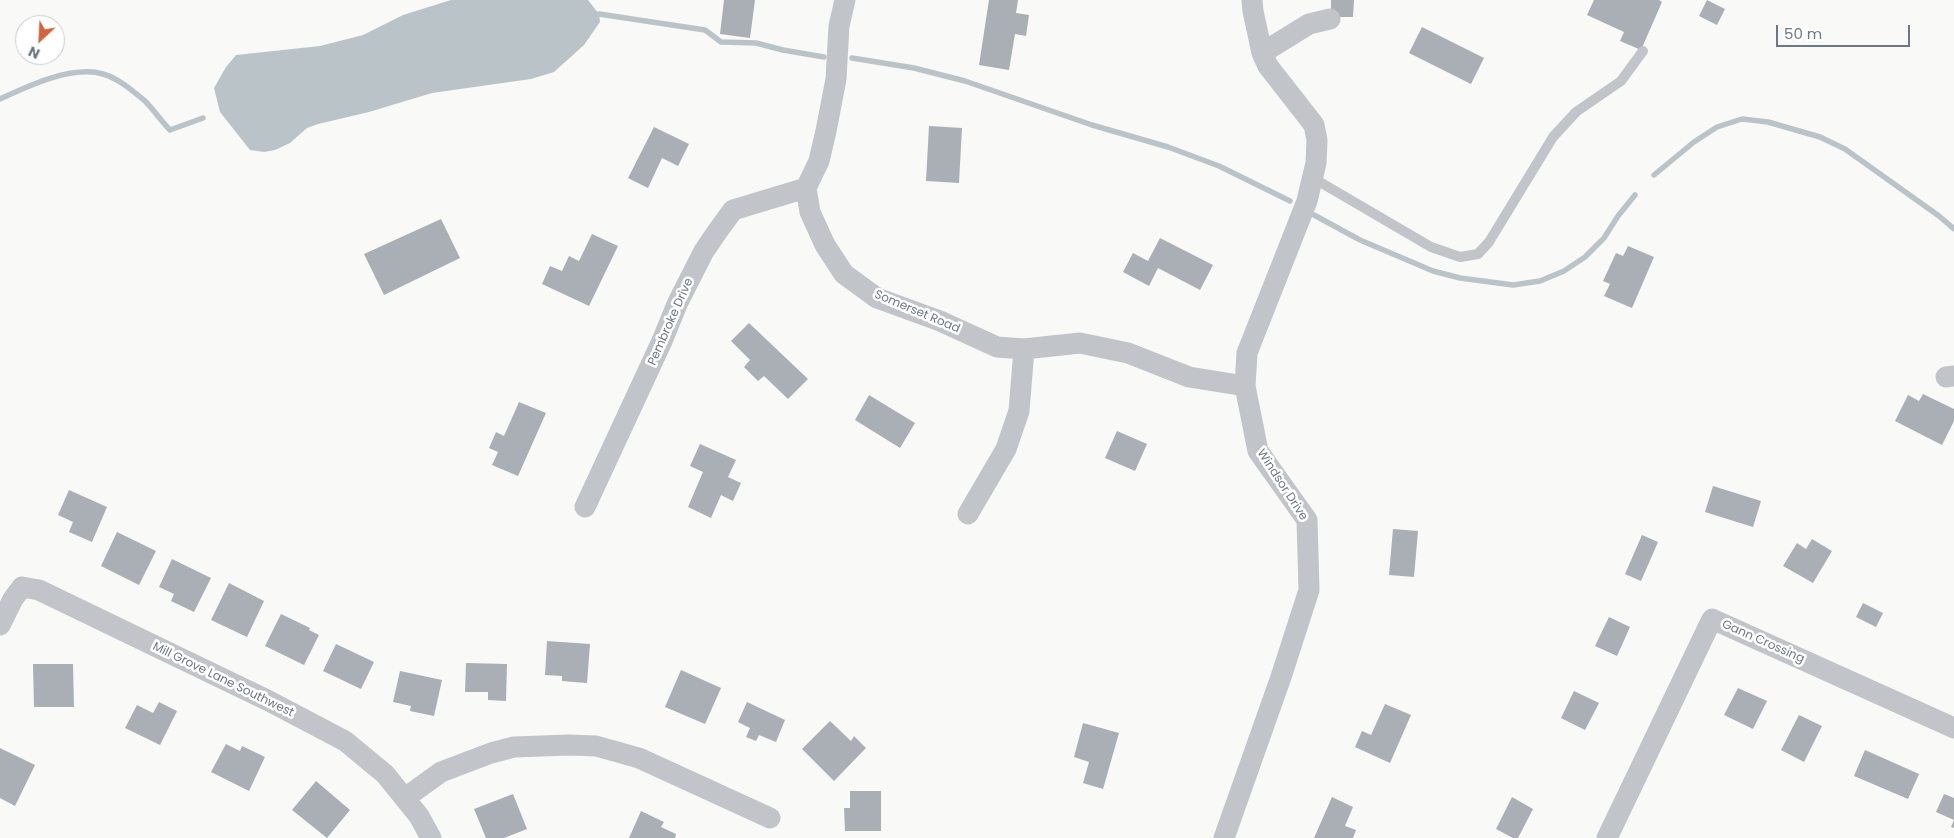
<!DOCTYPE html>
<style>
body{margin:0}
#map{position:relative;width:1954px;height:838px;overflow:hidden;background:#f9f9f7;font-family:Poppins,sans-serif}
canvas{display:block}
.north{position:absolute;left:15px;top:15px;width:50px;height:50px;box-sizing:border-box;background:#fff;border:1px solid #c4c9ce;border-radius:50%;rotate:205deg;font-size:14px;font-weight:700;line-height:20px;text-align:center;color:#6b7885}
.north::after{content:'';display:block;margin:auto;width:18px;height:22px;background:#d3633c;clip-path:polygon(50% 0,100% 100%,50% 72%,0 100%)}
.scale{position:absolute;left:1776px;top:25px;width:134px;height:22px;box-sizing:border-box;border:2px solid #6b7885;border-top:0;padding-left:6px;font-size:15px;line-height:18px;white-space:nowrap;color:#6b7885;-webkit-text-stroke:4px #fff;paint-order:stroke}
</style>
<div id="map">
<canvas width="1954" height="838"></canvas>
<div class="north">N</div>
<div class="scale">50 m</div>
</div>
<script>
const c = document.querySelector('canvas').getContext('2d');
c.lineJoin = 'round';
function paint(path, color) {
  c.fillStyle = color;
  c.fill(path, 'evenodd');
}
function trace(path, color, width, dash) {
  c.strokeStyle = color;
  c.lineWidth = width;
  c.lineCap = dash ? 'butt' : 'round';
  c.setLineDash(dash || []);
  c.stroke(path);
}
function label(font, color, halo, rows, align = 'center') {
  c.font = font + ' Poppins,sans-serif';
  c.lineWidth = 5;
  c.setLineDash([]);
  c.textBaseline = 'middle';
  c.strokeStyle = halo;
  c.fillStyle = color;
  for (const [text, x, y, turn = 0] of rows) {
    c.save();
    c.translate(x, y);
    c.rotate((+turn || 0) * Math.PI / 180);
    c.textAlign = isNaN(turn) ? turn : align;
    if (halo) c.strokeText(text, 0, 0);
    c.fillText(text, 0, 0);
    c.restore();
  }
}
paint(new Path2D(`
 M 451,0 L 588,0 L 599,14 L 600,22 L 584,45 L 554,72 L 531,79 L 432,93 L 369,112 L 318,124 L 307,128 L 290,143 L 275,150 L 264,152 L 250,150 L 220,112 L 214,88 L 226,67 L 236,55 L 320,46 L 363,35 L 403,15 Z`), '#bac4c8');
trace(new Path2D(`
 M 599,14 L 705,30 L 721,42 L 756,43 L 783,50 L 824,57
 M 852,58 L 914,68 L 965,81 L 1092,125 L 1168,147 L 1219,166 L 1290,201
 M 0,99 C 28,86 72,65 103,74 C 118,78 133,91 145,101 C 154,110 161,121 170,130 L 203,118
 M 1654,175 L 1694,142 L 1717,127 L 1742,119 L 1768,122 L 1820,137 L 1845,149 L 1939,216 L 1954,229
 M 1314,215 L 1360,240 L 1433,271 L 1460,278 L 1513,285 L 1540,281 L 1564,271 L 1585,257 L 1604,238 L 1618,216 L 1635,195`), '#bac4c8', 5.5);
paint(new Path2D(`
 M 724,0 L 755,0 L 750,38 L 720,34 Z
 M 989,0 L 1018,0 L 1016,13 L 1029,15 L 1026,36 L 1015,34 L 1009,70 L 979,65 Z
 M 1331,0 L 1354,0 L 1353,17 L 1331,17 Z
 M 1594,0 L 1659,0 L 1662,2 L 1641,50 L 1620,41 L 1624,32 L 1587,15 Z
 M 1707,0 L 1725,9 L 1717,25 L 1699,16 Z
 M 1422,27 L 1484,58 L 1471,84 L 1409,53 Z
 M 929,126 L 962,128 L 959,183 L 926,181 Z
 M 654,127 L 689,144 L 678,166 L 662,158 L 648,188 L 628,178 Z
 M 441,219 L 460,258 L 384,295 L 364,254 Z
 M 592,234 L 618,246 L 589,306 L 542,284 L 550,266 L 562,271 L 569,256 L 579,261 Z
 M 1160,238 L 1213,265 L 1200,290 L 1158,268 L 1149,286 L 1123,272 L 1133,253 L 1148,261 Z
 M 1628,246 L 1654,257 L 1632,308 L 1604,296 L 1610,284 L 1603,281 L 1616,253 L 1623,256 Z
 M 749,323 L 808,379 L 788,399 L 764,376 L 758,381 L 744,367 L 750,360 L 731,341 Z
 M 1923,394 L 1954,409 L 1954,421 L 1942,445 L 1895,421 L 1908,395 L 1919,401 Z
 M 869,395 L 915,423 L 900,448 L 855,420 Z
 M 519,402 L 546,413 L 518,476 L 492,465 L 498,452 L 489,448 L 496,432 L 504,436 Z
 M 1117,431 L 1147,444 L 1135,471 L 1105,458 Z
 M 700,444 L 736,460 L 728,477 L 741,483 L 733,501 L 721,495 L 711,518 L 688,507 L 703,472 L 690,466 Z
 M 1713,486 L 1761,501 L 1753,527 L 1705,512 Z
 M 69,490 L 107,507 L 92,542 L 69,532 L 73,522 L 58,515 Z
 M 1393,529 L 1418,531 L 1414,577 L 1389,575 Z
 M 117,532 L 156,551 L 139,585 L 101,566 Z
 M 1642,535 L 1658,542 L 1641,581 L 1625,574 Z
 M 1812,539 L 1832,551 L 1813,583 L 1783,566 L 1797,543 L 1806,549 Z
 M 172,559 L 211,578 L 194,612 L 171,601 L 174,594 L 159,587 Z
 M 229,583 L 264,601 L 247,637 L 211,620 Z
 M 1863,603 L 1883,613 L 1876,627 L 1856,617 Z
 M 281,614 L 310,628 L 309,630 L 319,635 L 304,665 L 265,646 Z
 M 1609,617 L 1630,627 L 1617,656 L 1595,646 Z
 M 547,641 L 590,644 L 587,683 L 562,681 L 562,676 L 545,675 Z
 M 336,644 L 374,662 L 361,689 L 323,671 Z
 M 466,663 L 507,664 L 506,701 L 488,700 L 488,692 L 465,692 Z
 M 33,664 L 73,664 L 74,707 L 34,707 Z
 M 681,670 L 721,688 L 705,724 L 665,707 Z
 M 400,671 L 442,680 L 434,716 L 410,711 L 411,706 L 393,702 Z
 M 1738,688 L 1767,701 L 1753,729 L 1724,715 Z
 M 1574,691 L 1599,703 L 1585,730 L 1561,718 Z
 M 159,702 L 177,711 L 160,745 L 125,728 L 137,705 L 153,713 Z
 M 747,702 L 785,720 L 776,742 L 759,735 L 756,741 L 746,737 L 750,728 L 738,722 Z
 M 1385,704 L 1411,715 L 1390,763 L 1355,747 L 1362,731 L 1371,735 Z
 M 1799,715 L 1822,726 L 1804,762 L 1781,750 Z
 M 830,721 L 851,741 L 854,736 L 866,748 L 834,781 L 802,749 Z
 M 1083,723 L 1119,733 L 1103,789 L 1083,783 L 1089,762 L 1074,757 Z
 M 226,744 L 240,751 L 242,746 L 265,757 L 249,791 L 211,772 Z
 M 0,748 L 35,765 L 15,806 L 0,798 Z
 M 1865,750 L 1919,774 L 1908,799 L 1854,776 Z
 M 316,781 L 350,810 L 327,838 L 292,810 Z
 M 850,791 L 881,791 L 881,831 L 845,831 L 844,808 L 850,808 Z
 M 513,794 L 527,829 L 504,838 L 486,838 L 474,809 Z
 M 1944,794 L 1954,798 L 1954,828 L 1951,827 L 1954,820 L 1936,812 Z
 M 1332,797 L 1353,807 L 1345,826 L 1356,830 L 1353,838 L 1314,838 Z
 M 1512,797 L 1533,809 L 1518,838 L 1513,838 L 1496,829 Z
 M 641,811 L 664,822 L 661,827 L 676,834 L 675,838 L 629,838 Z`), '#a9afb5');
trace(new Path2D(`
 M 1313,178 L 1431,247 L 1460,257 L 1478,254 L 1489,242 L 1553,137 L 1576,112 L 1621,81 L 1643,51`), '#c1c4c8', 10);
trace(new Path2D(`
 M 845,0 L 839,26 L 836,79 L 826,131 L 819,161 L 806,188 L 810,212 L 825,245 L 844,274 L 877,298 L 940,321 L 997,347 L 1024,349 L 1080,343 L 1128,353 L 1189,377 L 1245,386
 M 1262,53 L 1309,24 L 1330,19
 M 1946,377 L 1954,376
 M 585,507 L 662,341 L 678,302 L 704,251 L 717,232 L 733,210 L 806,188
 M 968,514 L 1006,449 L 1019,411 L 1024,349
 M 0,625 L 13,599 L 22,587 L 39,590 L 269,701 L 345,741 L 385,774 L 419,816 L 431,838
 M 405,798 L 441,772 L 491,753 L 514,747 L 569,745 L 596,746 L 639,758 L 770,818
 M 1224,838 L 1281,677 L 1309,590 L 1307,520 L 1258,451 L 1245,386 L 1247,353 L 1307,201 L 1316,163 L 1317,140 L 1314,125 L 1268,66 L 1262,53 L 1253,11 L 1252,0
 M 1607,838 L 1712,619 L 1954,728`), '#c1c4c8', 21);
label('12px', '#6b7885', '#fff', [
 ["Somerset Road",917,312,23],
 ["Pembroke Drive",671,322,-66],
 ["Windsor Drive",1282,485,57],
 ["Gann Crossing",1763,642,24],
 ["Mill Grove Lane Southwest",223,680,26]
]);
</script>
